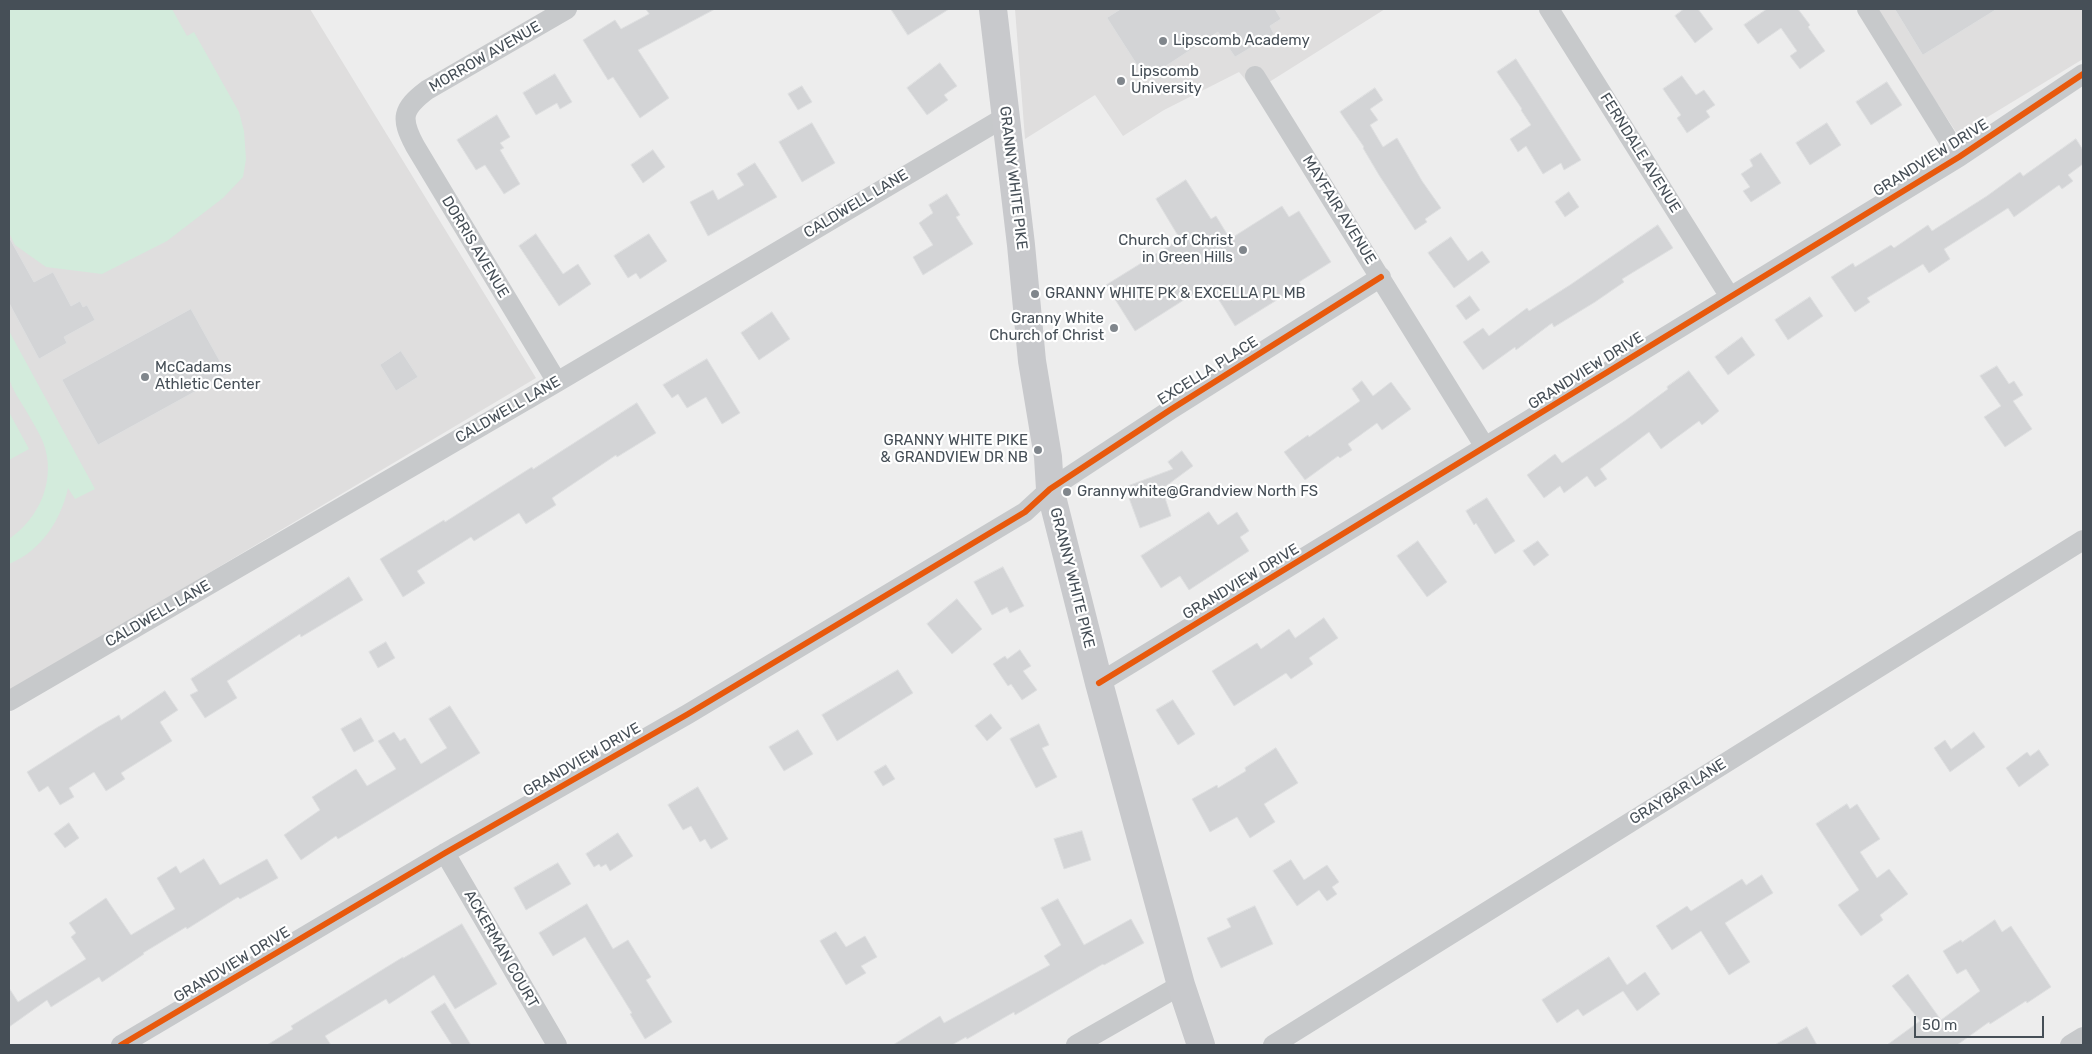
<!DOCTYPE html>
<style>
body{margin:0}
#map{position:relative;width:2092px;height:1054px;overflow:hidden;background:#ededed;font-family:Rubik,sans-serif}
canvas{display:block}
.frame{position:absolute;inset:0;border:10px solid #464f57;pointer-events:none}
.scale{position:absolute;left:1914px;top:1016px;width:130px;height:22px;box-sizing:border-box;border:2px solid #464f57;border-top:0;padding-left:6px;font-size:15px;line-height:18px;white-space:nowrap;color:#464f57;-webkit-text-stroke:4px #fff;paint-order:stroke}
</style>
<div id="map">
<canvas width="2092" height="1054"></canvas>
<div class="frame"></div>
<div class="scale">50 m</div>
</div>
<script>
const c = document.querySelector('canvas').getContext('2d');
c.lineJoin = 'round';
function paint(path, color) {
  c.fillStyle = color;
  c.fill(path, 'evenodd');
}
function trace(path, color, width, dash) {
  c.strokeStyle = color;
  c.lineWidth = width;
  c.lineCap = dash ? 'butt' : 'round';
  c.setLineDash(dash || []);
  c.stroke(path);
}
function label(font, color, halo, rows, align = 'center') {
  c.font = font + ' Rubik,sans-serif';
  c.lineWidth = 4.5;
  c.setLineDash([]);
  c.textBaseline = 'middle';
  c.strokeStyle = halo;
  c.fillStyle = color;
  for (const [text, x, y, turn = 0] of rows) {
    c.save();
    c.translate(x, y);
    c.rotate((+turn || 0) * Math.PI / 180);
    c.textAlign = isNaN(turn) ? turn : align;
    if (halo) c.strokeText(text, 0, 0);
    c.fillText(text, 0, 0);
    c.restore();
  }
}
paint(new Path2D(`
 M 9,9 L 310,9 L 536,378 L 9,692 Z
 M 1015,9 L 1385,9 L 1255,91 L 1239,72 L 1164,110 L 1123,136 L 1095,95 L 1025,139 Z
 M 1875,9 L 2083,9 L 2083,59 L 1958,135 Z`), '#dfdede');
paint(new Path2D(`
 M 9,9 L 172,9 L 187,36 L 194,32 L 239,112 L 244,131 L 246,159 L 243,177 L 223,198 L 167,241 L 102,274 L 46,267 L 15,245 L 9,233 Z
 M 9,331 L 95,489 L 75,499 L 68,488 C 61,520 41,551 9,564 L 9,539 C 40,518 57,478 43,442 C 39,432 33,423 28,414 C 22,403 11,389 9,377 C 6,362 9,345 9,331 Z
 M 9,412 L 29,449 L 9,460 Z`), '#d3ebdc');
const building = new Path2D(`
 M 646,9 L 715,9 L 638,50 L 669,98 L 640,118 L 613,77 L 608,80 L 583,40 L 615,20 L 621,29 L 649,14 Z
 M 891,9 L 949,9 L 908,35 Z
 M 1121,9 L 1275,9 L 1281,19 L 1270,26 L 1274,34 L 1235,57 L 1218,32 L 1146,79 L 1107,18 Z
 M 1684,9 L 1698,9 L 1713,29 L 1695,43 L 1675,16 Z
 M 1767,9 L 1798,9 L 1810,25 L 1808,27 L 1825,51 L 1800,69 L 1790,56 L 1797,51 L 1781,28 L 1758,44 L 1744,25 Z
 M 1895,9 L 1997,9 L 1923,55 Z
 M 1516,59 L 1581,160 L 1564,170 L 1561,163 L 1543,174 L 1526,146 L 1518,152 L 1510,139 L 1531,125 L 1521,110 L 1522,109 L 1497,72 Z
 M 940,63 L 957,86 L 944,95 L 948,100 L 927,115 L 907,88 Z
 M 555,74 L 572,102 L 560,109 L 557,103 L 536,115 L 523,93 Z
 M 1682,76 L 1696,95 L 1704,90 L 1715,105 L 1706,111 L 1710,117 L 1687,133 L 1677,118 L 1681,115 L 1663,89 Z
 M 1887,82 L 1902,105 L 1871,125 L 1856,102 Z
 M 802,86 L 812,102 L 798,110 L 788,94 Z
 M 1375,88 L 1383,100 L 1370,109 L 1378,120 L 1370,125 L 1383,147 L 1397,138 L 1422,181 L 1441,208 L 1425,219 L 1427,222 L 1415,230 L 1379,175 L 1363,148 L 1364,147 L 1340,112 Z
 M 497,115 L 510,137 L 500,143 L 504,148 L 500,150 L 520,184 L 504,194 L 485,165 L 476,170 L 457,140 Z
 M 812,123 L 835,163 L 802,182 L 779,142 Z
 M 1827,123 L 1841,145 L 1810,165 L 1796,143 Z
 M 2076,139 L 2083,150 L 2083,164 L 2068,175 L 2073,181 L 2062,189 L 2059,185 L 2014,217 L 2008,208 L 1944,249 L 1950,259 L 1929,273 L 1923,264 L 1867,298 L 1870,302 L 1855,312 L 1831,277 L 1853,263 L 1855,267 L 1891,245 L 1894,248 L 1928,225 L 1932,231 L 1987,196 L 2020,172 L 2023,176 Z
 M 653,150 L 665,167 L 643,183 L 631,165 Z
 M 1761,153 L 1781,183 L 1751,202 L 1743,191 L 1750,187 L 1741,174 L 1753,166 L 1750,160 Z
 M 755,163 L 777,197 L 708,236 L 690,202 L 713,190 L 718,200 L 744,185 L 737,174 Z
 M 1186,180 L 1211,219 L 1216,216 L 1230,239 L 1282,206 L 1289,217 L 1299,211 L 1331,262 L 1299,282 L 1301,285 L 1235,326 L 1209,284 L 1135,331 L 1106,285 L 1180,239 L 1156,199 Z
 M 1569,192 L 1579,207 L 1565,217 L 1555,202 Z
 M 947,194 L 960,215 L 956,217 L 973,244 L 923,275 L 913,257 L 933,245 L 919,223 L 933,213 L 929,205 Z
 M 1658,225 L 1673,248 L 1622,279 L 1624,282 L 1595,302 L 1554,327 L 1552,323 L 1516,350 L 1515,347 L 1483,370 L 1463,342 L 1483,328 L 1489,336 L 1527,308 L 1529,311 L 1570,285 Z
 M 536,234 L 563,274 L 578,264 L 591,284 L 559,306 L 519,246 Z
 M 649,234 L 667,261 L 640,279 L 636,273 L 628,278 L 614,256 Z
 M 9,237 L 34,282 L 53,272 L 71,306 L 80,301 L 83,307 L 87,305 L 95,320 L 64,337 L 67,343 L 39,359 L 9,303 Z
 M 1451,237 L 1468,261 L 1482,251 L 1490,262 L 1454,288 L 1428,253 Z
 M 1470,296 L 1480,310 L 1466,320 L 1456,306 Z
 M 1810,297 L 1823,316 L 1788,340 L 1775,320 Z
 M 191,309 L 227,374 L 98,445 L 62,380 Z
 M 772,312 L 790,339 L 759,360 L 741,333 Z
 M 1742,337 L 1755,355 L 1728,375 L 1715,357 Z
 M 401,351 L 418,377 L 396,391 L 380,365 Z
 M 707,359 L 740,413 L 722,424 L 706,397 L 687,408 L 678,394 L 672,398 L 663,385 Z
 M 1997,366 L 2009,384 L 2014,381 L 2023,395 L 2013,401 L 2032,429 L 2005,447 L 1984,417 L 2001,406 L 1980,376 Z
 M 1689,371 L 1719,411 L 1702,425 L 1699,421 L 1661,449 L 1649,432 L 1600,469 L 1607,479 L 1595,487 L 1587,476 L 1564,493 L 1560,486 L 1544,498 L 1527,475 L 1555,454 L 1562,463 L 1626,420 L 1668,389 L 1667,387 Z
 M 1362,381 L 1373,396 L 1391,382 L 1411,409 L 1382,430 L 1377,423 L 1348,444 L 1352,450 L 1340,458 L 1338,456 L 1305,480 L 1284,452 L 1308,435 L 1309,437 L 1360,401 L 1352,389 Z
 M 637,403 L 656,433 L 617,457 L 616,455 L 552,498 L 556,505 L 526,524 L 519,513 L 474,541 L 471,537 L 417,571 L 425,583 L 403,597 L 380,559 L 444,520 L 445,522 L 532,467 L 533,469 Z
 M 1182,451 L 1193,466 L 1162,489 L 1171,516 L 1140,528 L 1125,487 L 1173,469 L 1168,462 Z
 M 1487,498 L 1515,541 L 1495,554 L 1476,523 L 1474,525 L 1466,511 Z
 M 1209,512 L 1218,525 L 1237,512 L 1249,531 L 1240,537 L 1249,551 L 1189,590 L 1180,576 L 1161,588 L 1141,556 Z
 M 1418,541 L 1447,582 L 1427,597 L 1397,556 Z
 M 1538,541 L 1549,555 L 1534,566 L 1523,551 Z
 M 1003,567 L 1024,606 L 1010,613 L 1007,607 L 992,615 L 974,582 Z
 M 349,577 L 363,600 L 301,637 L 300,634 L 227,681 L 237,698 L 205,718 L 190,695 L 198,691 L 191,679 Z
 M 957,599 L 982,629 L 952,654 L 927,624 Z
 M 1324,618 L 1338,638 L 1309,658 L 1313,664 L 1291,679 L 1286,673 L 1234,706 L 1212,671 L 1257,643 L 1261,649 L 1289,629 L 1295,638 Z
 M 386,642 L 395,658 L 378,668 L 369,652 Z
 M 1020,650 L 1031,666 L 1023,671 L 1037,690 L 1022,700 L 1011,684 L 1008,686 L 993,664 L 1005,656 L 1007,659 Z
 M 898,670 L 913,693 L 837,741 L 822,715 Z
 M 165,691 L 178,710 L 160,722 L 172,741 L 121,773 L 125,779 L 106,791 L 94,772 L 69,788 L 74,797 L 60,805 L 48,786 L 39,792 L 27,772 L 98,727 L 119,715 L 121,720 Z
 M 1173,700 L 1195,734 L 1178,745 L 1156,710 Z
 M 450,706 L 480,753 L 338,839 L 336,836 L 301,860 L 284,835 L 320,810 L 312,797 L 356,769 L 367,786 L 396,769 L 378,741 L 394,732 L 400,741 L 405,738 L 421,764 L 447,748 L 429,719 Z
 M 991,714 L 1002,728 L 987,741 L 975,726 Z
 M 361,718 L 374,741 L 354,752 L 341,729 Z
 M 1039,724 L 1049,745 L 1042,748 L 1057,777 L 1036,788 L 1010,739 Z
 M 798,730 L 813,754 L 784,771 L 769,747 Z
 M 1974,732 L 1985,747 L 1950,772 L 1934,748 L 1945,740 L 1951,749 Z
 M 1276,748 L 1298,783 L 1264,804 L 1275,822 L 1250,838 L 1237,817 L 1210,832 L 1192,799 L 1217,785 L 1218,788 L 1246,771 L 1245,768 Z
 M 2039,750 L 2049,765 L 2019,787 L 2006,768 L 2027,752 L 2030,756 Z
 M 886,765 L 895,779 L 883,786 L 874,772 Z
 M 698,787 L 728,839 L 711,849 L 705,839 L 700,842 L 691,826 L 683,830 L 668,805 Z
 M 1847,804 L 1850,809 L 1857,804 L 1880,839 L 1860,852 L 1877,878 L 1889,869 L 1908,894 L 1880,915 L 1883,920 L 1861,936 L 1838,905 L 1859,890 L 1816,824 Z
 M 69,823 L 79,838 L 65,848 L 54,834 Z
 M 1082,831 L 1091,860 L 1064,869 L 1054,839 Z
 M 618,833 L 633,856 L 610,871 L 606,864 L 601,867 L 599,864 L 594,867 L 586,854 Z
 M 204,859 L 220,885 L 267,859 L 278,878 L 240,899 L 238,897 L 187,929 L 186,927 L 143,953 L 144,954 L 102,982 L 99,977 L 51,1007 L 47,1000 L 9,1027 L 9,988 L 18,1002 L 86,959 L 71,937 L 76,933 L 69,923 L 106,898 L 131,935 L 175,909 L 157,878 L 176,866 L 180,873 Z
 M 1291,860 L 1304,880 L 1327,865 L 1339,882 L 1332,887 L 1337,894 L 1327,901 L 1319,890 L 1297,906 L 1273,871 Z
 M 558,863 L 571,884 L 526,910 L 514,888 Z
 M 1762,875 L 1773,893 L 1725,923 L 1750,962 L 1729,975 L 1701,931 L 1672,950 L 1656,926 L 1687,906 L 1691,911 L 1742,879 L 1746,885 Z
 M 1058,899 L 1084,945 L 1131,919 L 1144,943 L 1104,965 L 1103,964 L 1015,1015 L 1014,1012 L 967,1039 L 966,1037 L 952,1045 L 893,1045 L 940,1016 L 944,1023 L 1050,965 L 1044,956 L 1061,945 L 1041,908 Z
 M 587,904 L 613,949 L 628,940 L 651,977 L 646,980 L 672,1022 L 645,1039 L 630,1014 L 632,1013 L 585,937 L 553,956 L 539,933 Z
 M 1255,906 L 1273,944 L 1221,968 L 1207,938 L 1231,927 L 1227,919 Z
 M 1995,920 L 2002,932 L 2011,926 L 2051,987 L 2027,1003 L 2026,1001 L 1990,1024 L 1989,1022 L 1957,1045 L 1887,1045 L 1920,1021 L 1892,986 L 1908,974 L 1941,1020 L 1980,991 L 1966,969 L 1957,974 L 1943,951 L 1961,940 L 1962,942 Z
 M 462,924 L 497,984 L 455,1009 L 434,975 L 389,1004 L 386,999 L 325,1036 L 331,1045 L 267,1045 L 293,1029 L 291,1026 L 403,957 L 403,958 Z
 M 836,932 L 846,947 L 865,936 L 877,957 L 861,966 L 866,973 L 846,985 L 820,941 Z
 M 1609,957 L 1627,985 L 1645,972 L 1660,994 L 1637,1011 L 1623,991 L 1583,1016 L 1578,1009 L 1557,1023 L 1542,1000 Z
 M 445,1003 L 471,1045 L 452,1045 L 431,1012 Z
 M 1807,1027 L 1817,1045 L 1775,1045 Z`);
paint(building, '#d3d4d6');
trace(building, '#dedfe0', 1);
trace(new Path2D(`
 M 1549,9 L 1730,297
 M 1867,9 L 1959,157
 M 1255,76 L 1485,447
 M 557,382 L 415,146 C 400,118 402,109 427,90 L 567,9
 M 1099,683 L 1959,157 L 2083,74
 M 9,701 L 557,382 L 1005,117
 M 445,853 L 557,1045
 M 121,1045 L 445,853 L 688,714 L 1025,512 L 1050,489 L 1170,410 L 1381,277
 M 1076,1045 L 1181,985
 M 1273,1045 L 2083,540
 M 2070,1045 L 2083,1037`), '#c7c9cb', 20);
trace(new Path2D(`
 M 993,9 L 1021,245 L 1032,361 L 1048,457 L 1050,489 L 1099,683 L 1181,985 L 1201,1045`), '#c8c9cc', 28);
trace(new Path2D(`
 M 1099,683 L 1959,157 L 2083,74
 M 121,1045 L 445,853 L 688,714 L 1025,512 L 1050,489 L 1170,410 L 1381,277`), '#e8590c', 6);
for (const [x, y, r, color] of [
 [1163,41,5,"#80868c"],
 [1121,81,5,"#80868c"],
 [1243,250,5,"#80868c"],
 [1035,294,5,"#80868c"],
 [1114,328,5,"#80868c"],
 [145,377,5,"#80868c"],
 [1038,450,5,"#80868c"],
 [1067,492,5,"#80868c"]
]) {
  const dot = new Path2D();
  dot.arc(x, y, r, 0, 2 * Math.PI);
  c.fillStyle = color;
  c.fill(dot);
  trace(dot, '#fff', 2);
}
label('15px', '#464f57', '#fff', [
 ["Lipscomb Academy",1173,41],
 ["Lipscomb",1131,72],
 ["University",1131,89],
 ["Church of Christ",1233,241,"right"],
 ["in Green Hills",1233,258,"right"],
 ["GRANNY WHITE PK & EXCELLA PL MB",1045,294],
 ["Granny White",1104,319,"right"],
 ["Church of Christ",1104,336,"right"],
 ["McCadams",155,368],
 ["Athletic Center",155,385],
 ["GRANNY WHITE PIKE",1028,441,"right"],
 ["& GRANDVIEW DR NB",1028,458,"right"],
 ["Grannywhite@Grandview North FS",1077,492]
], 'left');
label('15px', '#464f57', '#fff', [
 ["MORROW AVENUE",485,57,-30],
 ["FERNDALE AVENUE",1640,153,58],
 ["GRANDVIEW DRIVE",1931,158,-32],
 ["GRANNY WHITE PIKE",1013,178,83],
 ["CALDWELL LANE",856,204,-31],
 ["MAYFAIR AVENUE",1339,210,58],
 ["DORRIS AVENUE",475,247,59],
 ["EXCELLA PLACE",1208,371,-32],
 ["GRANDVIEW DRIVE",1586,371,-32],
 ["CALDWELL LANE",508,410,-30],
 ["GRANNY WHITE PIKE",1072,578,76],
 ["GRANDVIEW DRIVE",1241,582,-31],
 ["CALDWELL LANE",158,614,-30],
 ["GRANDVIEW DRIVE",582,760,-30],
 ["GRAYBAR LANE",1678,792,-32],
 ["ACKERMAN COURT",501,949,60],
 ["GRANDVIEW DRIVE",232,965,-31]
]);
</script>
